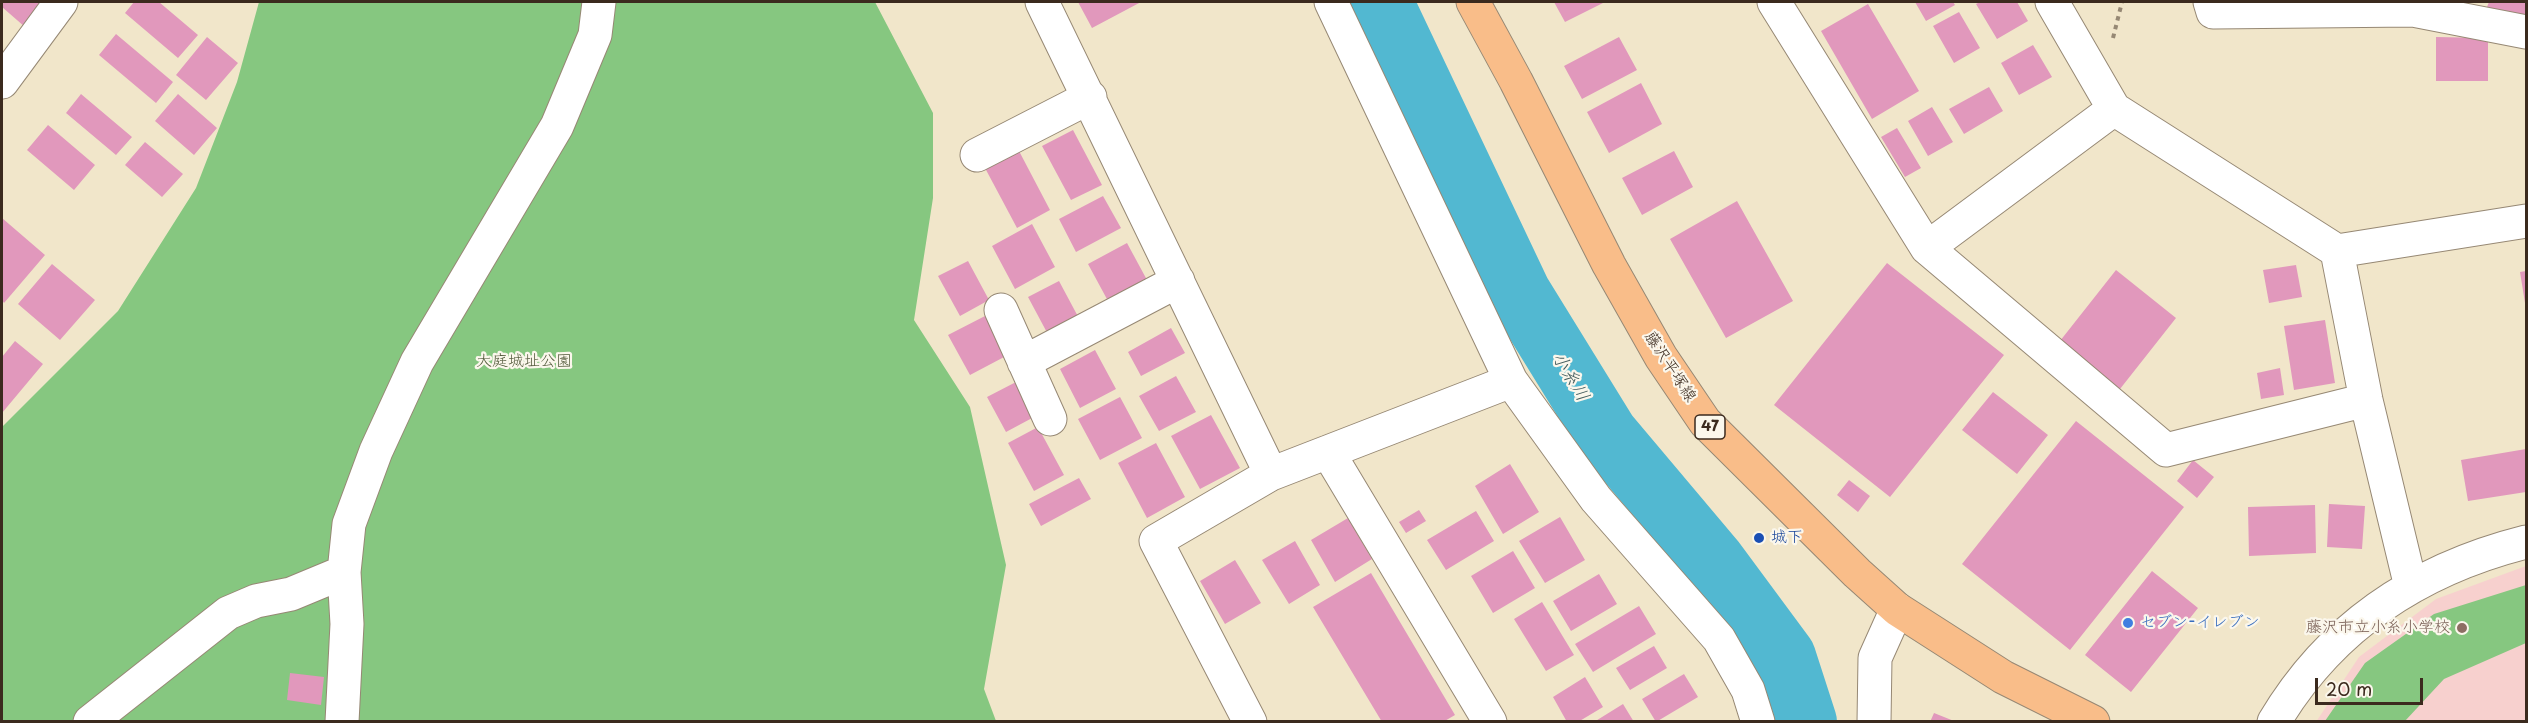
<!DOCTYPE html>
<meta charset="utf-8">
<style>
body{margin:0}
#map{position:relative;width:2528px;height:723px;overflow:hidden;background:#f1e6ca;font-family:"Playpen Sans",sans-serif}
canvas{display:block}
.frame{position:absolute;inset:0;border:3px solid #3b2a1e;pointer-events:none}
.scale{position:absolute;left:2315px;top:678px;width:108px;height:27px;box-sizing:border-box;border:3px solid #3b2a1e;border-top:0;padding-left:8px;font-size:18px;line-height:21px;white-space:nowrap;color:#3b2a1e;-webkit-text-stroke:4px #fbf7ec;paint-order:stroke}
</style>
<div id="map">
<canvas width="2528" height="723"></canvas>
<div class="frame"></div>
<div class="scale">20 m</div>
</div>
<script>
const c = document.querySelector('canvas').getContext('2d');
c.lineJoin = 'round';
function paint(path, color) {
  c.fillStyle = color;
  c.fill(path, 'evenodd');
}
function trace(path, color, width, dash) {
  c.strokeStyle = color;
  c.lineWidth = width;
  c.lineCap = dash ? 'butt' : 'round';
  c.setLineDash(dash || []);
  c.stroke(path);
}
function label(font, color, halo, rows, align = 'center') {
  c.font = font + ' "Playpen Sans","Klee One",sans-serif';
  c.lineWidth = 4.5;
  c.setLineDash([]);
  c.textBaseline = 'middle';
  c.strokeStyle = halo;
  c.fillStyle = color;
  for (const [text, x, y, turn = 0] of rows) {
    c.save();
    c.translate(x, y);
    c.rotate((+turn || 0) * Math.PI / 180);
    c.textAlign = isNaN(turn) ? turn : align;
    if (halo) c.strokeText(text, 0, 0);
    c.fillText(text, 0, 0);
    c.restore();
  }
}
paint(new Path2D(`
 M 2526,566 L 2526,721 L 2316,722 L 2359,657 L 2436,599 Z`), '#f7d0ce');
paint(new Path2D(`
 M 259,2 L 875,2 L 933,113 L 933,198 L 914,320 L 970,407 L 1006,565 L 984,689 L 996,721 L 2,722 L 2,427 L 118,311 L 196,188 L 237,82 Z
 M 2526,585 L 2526,643 L 2444,679 L 2405,721 L 2325,721 L 2365,663 L 2434,614 Z`), '#86c780');
trace(new Path2D(`
 M 1381,2 L 1519,293 L 1606,434 L 1713,561 L 1784,657 L 1805,722`), '#52b8d1', 64);
paint(new Path2D(`
 M 2,2 L 46,2 L 25,27 L 2,7 Z
 M 134,2 L 159,2 L 198,35 L 178,58 L 125,13 Z
 M 1078,2 L 1141,2 L 1092,28 Z
 M 1554,2 L 1605,2 L 1565,22 Z
 M 1915,2 L 1953,2 L 1955,5 L 1926,21 Z
 M 1980,2 L 2017,2 L 2028,21 L 1997,39 L 1976,4 Z
 M 2489,2 L 2526,2 L 2526,18 L 2487,7 Z
 M 1868,4 L 1919,91 L 1872,119 L 1821,31 Z
 M 1959,12 L 1980,48 L 1954,63 L 1933,26 Z
 M 116,34 L 173,82 L 156,103 L 99,55 Z
 M 207,37 L 238,63 L 206,100 L 176,75 Z
 M 1619,37 L 1637,70 L 1582,99 L 1564,66 Z
 M 2436,37 L 2488,38 L 2488,81 L 2436,81 Z
 M 2033,45 L 2052,77 L 2019,95 L 2001,63 Z
 M 1641,83 L 1662,124 L 1609,153 L 1587,112 Z
 M 1989,87 L 2003,111 L 1964,134 L 1949,109 Z
 M 81,94 L 132,137 L 116,155 L 66,113 Z
 M 178,94 L 217,128 L 194,155 L 155,121 Z
 M 1932,107 L 1953,142 L 1928,156 L 1908,121 Z
 M 48,125 L 95,165 L 74,190 L 27,150 Z
 M 1897,128 L 1921,168 L 1905,177 L 1881,137 Z
 M 1073,130 L 1102,185 L 1071,200 L 1042,146 Z
 M 145,142 L 183,174 L 162,197 L 125,165 Z
 M 1019,151 L 1050,210 L 1017,228 L 985,168 Z
 M 1674,151 L 1693,187 L 1642,215 L 1622,178 Z
 M 1103,196 L 1121,228 L 1076,252 L 1059,219 Z
 M 1737,201 L 1793,301 L 1726,338 L 1670,239 Z
 M 2,218 L 45,255 L 4,303 L 2,300 Z
 M 1032,224 L 1055,267 L 1015,289 L 992,246 Z
 M 1127,243 L 1147,280 L 1108,301 L 1088,264 Z
 M 968,261 L 989,300 L 960,316 L 938,276 Z
 M 1887,263 L 2004,355 L 1890,497 L 1774,405 Z
 M 52,264 L 95,300 L 60,340 L 18,304 Z
 M 2296,265 L 2302,297 L 2269,303 L 2263,270 Z
 M 2116,270 L 2176,318 L 2120,389 L 2060,341 Z
 M 2526,271 L 2526,303 L 2525,303 L 2520,272 Z
 M 1059,281 L 1082,324 L 1051,340 L 1028,297 Z
 M 985,316 L 1006,356 L 970,375 L 948,335 Z
 M 2325,320 L 2335,383 L 2294,390 L 2284,326 Z
 M 1171,328 L 1185,353 L 1141,376 L 1128,352 Z
 M 15,341 L 43,364 L 2,413 L 2,357 Z
 M 1095,350 L 1116,389 L 1080,408 L 1060,369 Z
 M 2280,368 L 2284,395 L 2261,399 L 2257,373 Z
 M 1176,376 L 1196,412 L 1159,431 L 1139,396 Z
 M 1016,382 L 1034,417 L 1006,432 L 987,397 Z
 M 1993,392 L 2048,435 L 2017,474 L 1962,430 Z
 M 1120,397 L 1142,438 L 1100,460 L 1078,419 Z
 M 1211,415 L 1240,468 L 1200,489 L 1171,436 Z
 M 2076,421 L 2184,507 L 2070,650 L 1962,564 Z
 M 1038,427 L 1064,475 L 1034,491 L 1008,443 Z
 M 1156,443 L 1185,497 L 1147,518 L 1118,463 Z
 M 2526,449 L 2526,492 L 2468,501 L 2461,460 Z
 M 2193,460 L 2214,477 L 2197,498 L 2177,481 Z
 M 1510,464 L 1539,512 L 1503,534 L 1475,486 Z
 M 1079,478 L 1091,499 L 1041,526 L 1029,504 Z
 M 1849,480 L 1870,496 L 1858,512 L 1837,495 Z
 M 2329,504 L 2365,506 L 2362,549 L 2327,547 Z
 M 2315,505 L 2316,553 L 2249,556 L 2248,507 Z
 M 1419,510 L 1426,521 L 1406,533 L 1399,522 Z
 M 1476,511 L 1494,541 L 1446,570 L 1427,540 Z
 M 1560,517 L 1585,560 L 1545,583 L 1519,541 Z
 M 1348,518 L 1372,559 L 1335,582 L 1311,540 Z
 M 1295,541 L 1320,585 L 1289,604 L 1262,560 Z
 M 1513,551 L 1535,588 L 1493,613 L 1471,576 Z
 M 1235,560 L 1261,603 L 1225,624 L 1200,581 Z
 M 2152,571 L 2198,608 L 2131,692 L 2085,655 Z
 M 1371,573 L 1455,715 L 1443,722 L 1382,722 L 1313,607 Z
 M 1599,574 L 1617,604 L 1571,631 L 1553,601 Z
 M 1542,602 L 1574,655 L 1546,671 L 1514,619 Z
 M 1639,606 L 1656,634 L 1593,672 L 1575,644 Z
 M 1654,646 L 1667,668 L 1630,690 L 1616,668 Z
 M 290,673 L 324,677 L 321,705 L 287,700 Z
 M 1684,674 L 1698,697 L 1656,722 L 1642,699 Z
 M 1585,677 L 1603,707 L 1578,722 L 1567,722 L 1553,697 Z
 M 1623,704 L 1634,722 L 1594,722 Z
 M 1934,713 L 1954,721 L 1954,722 L 1930,722 Z`), '#e198bc');
const minor = new Path2D(`
 M 1042,2 L 1271,474
 M 1331,2 L 1511,381 L 1596,499 L 1719,639 L 1748,690 L 1758,722
 M 1774,2 L 1927,248 L 2166,450 L 2366,400
 M 2052,2 L 2114,109 L 2337,251 L 2526,221
 M 2210,2 L 2213,12 L 2413,10 L 2526,32
 M 2,82 L 61,2
 M 977,155 L 1090,97
 M 1927,248 L 2114,109
 M 2337,251 L 2366,400 L 2411,587
 M 1001,310 L 1050,419
 M 1024,362 L 1178,281
 M 1328,452 L 1490,722
 M 90,722 L 228,613 L 256,601 L 291,594 L 344,572
 M 342,722 L 347,624 L 344,572 L 349,524 L 376,451 L 417,362 L 557,126 L 595,35 L 599,2
 M 1250,722 L 1156,541 L 1271,474 L 1511,381
 M 1874,722 L 1875,658 L 1897,609
 M 2274,722 C 2331,626 2419,569 2526,542`);
const major = new Path2D(`
 M 1473,2 L 1516,81 L 1609,265 L 1661,357 L 1705,422 L 1857,573 L 1897,609 L 2003,677 L 2093,722`);
trace(minor, '#968874', 35);
trace(major, '#968874', 35);
trace(new Path2D(`
 M 2113,38 L 2122,2`), '#968874', 4, [4.5, 4.5]);
trace(minor, '#fff', 33);
trace(major, '#f9bd89', 33);
for (const [x, y, r, color] of [
 [1759,538,6,"#1a4fb4"],
 [2128,623,6,"#3f7fe0"],
 [2462,628,6,"#8d6e63"]
]) {
  const dot = new Path2D();
  dot.arc(x, y, r, 0, 2 * Math.PI);
  c.fillStyle = color;
  c.fill(dot);
  trace(dot, '#fbf7ec', 2);
}
for (const [x, y, w] of [
 [1710,427,30]
]) {
  const box = new Path2D();
  box.roundRect(x - w / 2, y - 12, w, 24, 4.5);
  c.fillStyle = '#fbf7ec';
  c.fill(box);
  trace(box, '#3b2a1e', 1.5);
}
label('bold 15px', '#3b2a1e', null, [
 ["47",1710,427]
]);
label('16px', '#52593b', '#fbf7ec', [
 ["大庭城址公園",524,362]
]);
label('16px', '#3b2a1e', '#fbf7ec', [
 ["藤沢平塚線",1670,367,57]
]);
label('16px', '#164399', '#fbf7ec', [
 ["城下",1771,538]
], 'left');
label('16px', '#366cbe', '#fbf7ec', [
 ["セブン-イレブン",2140,623]
], 'left');
label('16px', '#785e54', '#fbf7ec', [
 ["藤沢市立小糸小学校",2450,628]
], 'right');
label('italic 18px', '#435c5d', '#fbf7ec', [
 ["小糸川",1570,377,59]
]);
</script>
